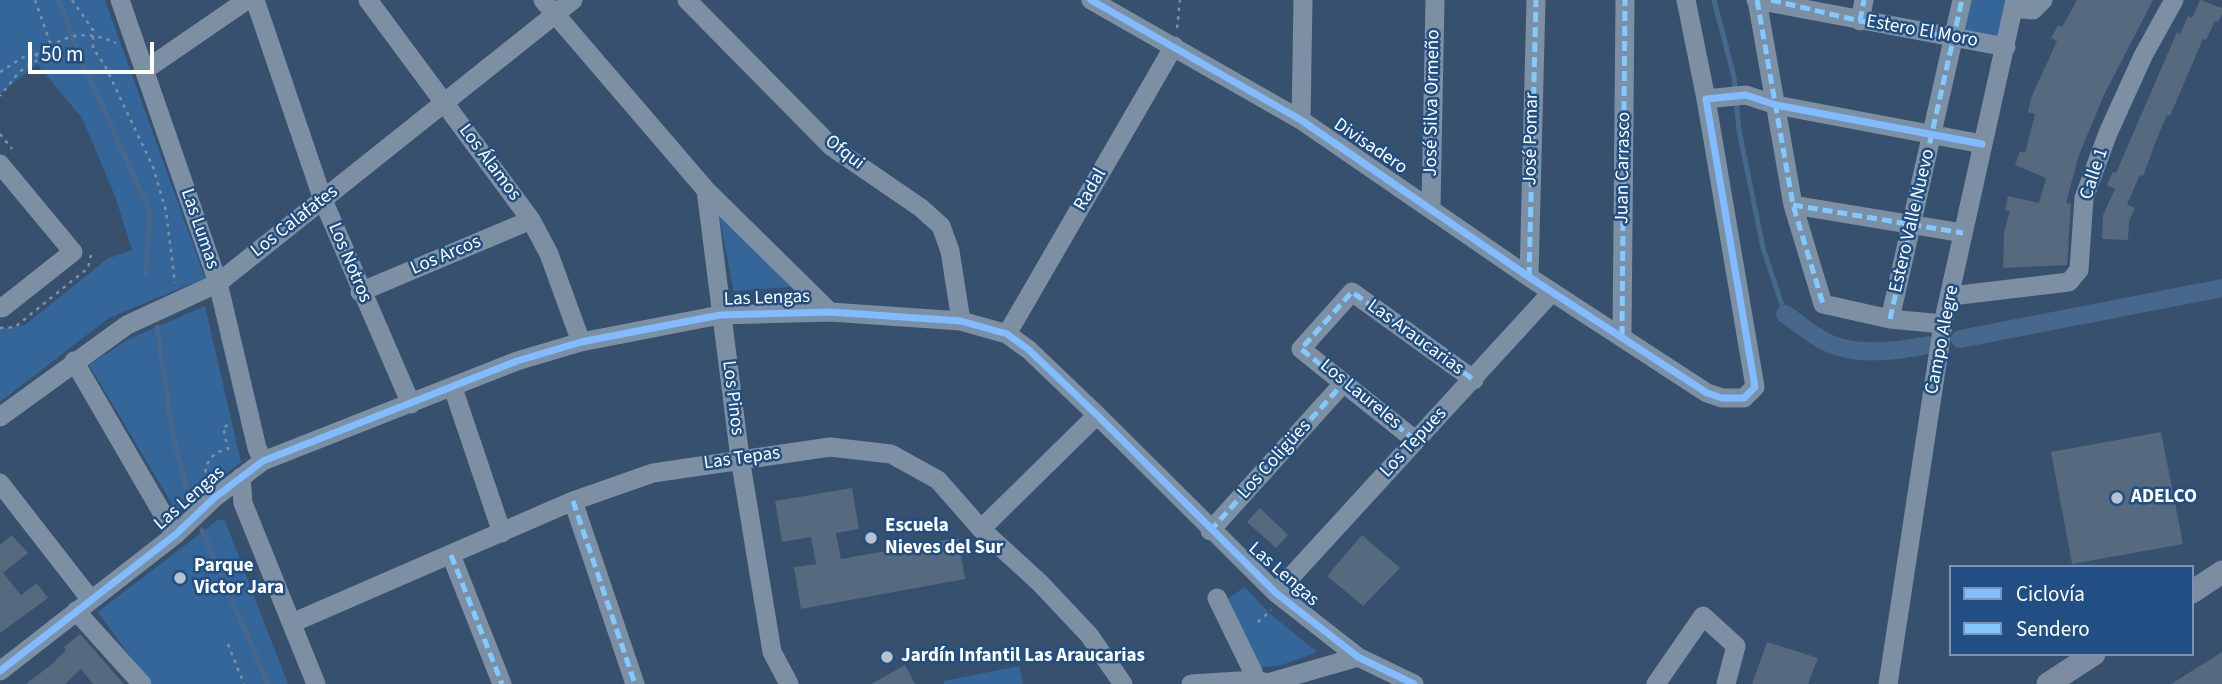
<!DOCTYPE html>
<meta charset="utf-8">
<style>
body{margin:0}
#map{position:relative;width:2222px;height:684px;overflow:hidden;background:#37506d;font-family:"Source Sans 3",sans-serif}
canvas{display:block}
.legend{position:absolute;left:1949px;top:565px;width:245px;height:91px;box-sizing:border-box;background:#214f83;border:2px solid #7a95b5;margin:0;padding:9px 12px;list-style:none;font-size:21px;color:#fff}
.legend li{display:flex;align-items:center;gap:14px;height:35px}
.legend b{width:35px;border:2px solid #7a95b5}
.scale{position:absolute;left:28px;top:42px;width:126px;height:32px;box-sizing:border-box;border:4px solid #fff;border-top:0;padding-left:9px;font-size:21px;line-height:24px;white-space:nowrap;color:#fff;-webkit-text-stroke:5px #214f83;paint-order:stroke}
</style>
<div id="map">
<canvas width="2222" height="684"></canvas>
<ul class="legend">
<li><b style="height:9px;background:#80bcff"></b>Ciclovía</li>
<li><b style="height:9px;background:#80caff"></b>Sendero</li>
</ul>
<div class="scale">50 m</div>
</div>
<script>
const c = document.querySelector('canvas').getContext('2d');
c.lineJoin = 'round';
function paint(path, color) {
  c.fillStyle = color;
  c.fill(path, 'evenodd');
}
function trace(path, color, width, dash) {
  c.strokeStyle = color;
  c.lineWidth = width;
  c.lineCap = dash ? 'butt' : 'round';
  c.setLineDash(dash || []);
  c.stroke(path);
}
function label(font, color, halo, rows, align = 'center') {
  c.font = font + ' "Source Sans 3",sans-serif';
  c.lineWidth = 5;
  c.setLineDash([]);
  c.textBaseline = 'middle';
  c.strokeStyle = halo;
  c.fillStyle = color;
  for (const [text, x, y, turn = 0] of rows) {
    c.save();
    c.translate(x, y);
    c.rotate((+turn || 0) * Math.PI / 180);
    c.textAlign = isNaN(turn) ? turn : align;
    if (halo) c.strokeText(text, 0, 0);
    c.fillText(text, 0, 0);
    c.restore();
  }
}
paint(new Path2D(`
 M 0,0 L 105,0 L 205,278 L 109,318 L 0,402 L 0,329 L 25,325 L 107,259 L 132,250 L 115,196 L 82,118 L 37,64 L 0,94 Z
 M 1971,0 L 2005,0 L 1997,38 L 1965,32 Z
 M 717,207 L 790,287 L 734,291 Z
 M 205,306 L 241,462 L 177,512 L 89,365 L 129,339 Z
 M 219,519 L 225,521 L 288,684 L 150,684 L 98,612 Z
 M 1245,587 L 1268,612 L 1317,652 L 1282,665 L 1256,668 L 1226,600 Z
 M 1019,666 L 1023,684 L 944,684 L 944,681 Z`), '#356699');
trace(new Path2D(`
 M 59,0 L 82,61 L 150,212 L 146,273
 M 1714,0 L 1734,77 L 1739,130 L 1763,248 L 1785,314
 M 157,327 L 172,430 L 186,487
 M 202,530 L 268,684`), '#47688c', 5);
trace(new Path2D(`
 M 1785,314 C 1798,323 1812,335 1826,342 C 1855,357 1898,351 1929,345
 M 1960,339 L 2222,288`), '#47688c', 18);
paint(new Path2D(`
 M 2077,0 L 2153,0 L 2103,97 L 2079,155 L 2066,203 L 2071,204 L 2067,265 L 2003,268 L 2004,232 L 2010,211 L 2005,210 L 2008,196 L 2039,203 L 2046,178 L 2015,165 L 2020,151 L 2025,153 L 2035,114 L 2028,112 L 2031,98 L 2057,41 L 2051,38 L 2058,25 L 2062,27 Z
 M 2200,0 L 2222,8 L 2222,14 L 2218,22 L 2215,21 L 2206,40 L 2203,39 L 2170,116 L 2167,115 L 2156,141 L 2143,176 L 2140,175 L 2127,204 L 2135,208 L 2129,221 L 2128,240 L 2102,239 L 2103,215 L 2115,189 L 2107,185 L 2113,172 L 2116,173 L 2177,32 L 2180,34 L 2188,16 L 2192,18 Z
 M 2161,432 L 2183,544 L 2072,564 L 2051,452 Z
 M 852,488 L 859,529 L 836,533 L 841,559 L 958,538 L 965,579 L 801,609 L 794,567 L 816,564 L 811,537 L 782,542 L 775,501 Z
 M 1260,508 L 1288,535 L 1276,548 L 1247,522 Z
 M 12,535 L 28,553 L 3,573 L 21,595 L 37,583 L 48,598 L 0,633 L 0,545 Z
 M 1362,535 L 1400,568 L 1363,606 L 1327,576 Z
 M 80,634 L 124,684 L 93,684 L 81,669 L 65,684 L 26,684 L 52,664 L 66,650 L 64,647 Z
 M 1767,642 L 1818,658 L 1808,684 L 1752,684 Z
 M 2222,652 L 2222,684 L 2171,684 Z
 M 905,665 L 915,684 L 871,684 Z`), '#55697f');
trace(new Path2D(`
 M 35,0 L 51,45
 M 72,0 L 93,30 L 93,48 L 105,66 L 153,167 L 166,211 L 175,283
 M 1177,28 L 1180,0
 M 35,55 C 65,36 82,28 116,43
 M 0,72 L 33,51 L 39,59 L 19,72 L 0,96
 M 0,134 L 12,149
 M 0,328 L 15,327 L 88,268 L 91,255
 M 205,481 C 204,464 211,452 228,449 L 223,427 L 232,424
 M 1258,622 L 1271,610
 M 228,644 L 244,684`), '#7d8fa3', 2.5, [3.5, 5]);
trace(new Path2D(`
 M 120,0 L 218,283 L 257,448 L 263,461
 M 255,0 L 323,200 L 411,404
 M 368,0 L 531,220 L 549,254 L 581,342
 M 543,0 L 706,190 L 740,458 L 772,652 L 789,684
 M 687,0 L 832,147 L 921,208 L 941,226 L 950,251 L 961,321
 M 1091,0 L 1301,120 L 1529,277 L 1707,393 L 1722,398 L 1744,398 L 1755,387 L 1706,99 L 1746,95 L 1776,105 L 1982,144
 M 1686,0 L 1706,99
 M 1756,0 L 2006,47
 M 1757,0 L 1793,205 L 1823,304 L 1890,319 L 1943,324
 M 2013,8 L 2033,10 L 2043,0
 M 1860,21 L 1864,0
 M 145,70 L 247,0
 M 1301,120 L 1303,0
 M 0,164 L 73,252 L 2,308 L 0,306
 M 706,190 L 830,312
 M 1793,205 L 1963,233
 M 1431,207 L 1435,0
 M 1529,277 L 1536,0
 M 360,292 L 531,220
 M 1951,296 L 2069,282 L 2079,270 L 2084,198 L 2108,133 L 2143,56 L 2174,0
 M 1890,319 L 1962,0
 M 1007,334 L 1174,46
 M 1622,336 L 1625,0
 M 74,361 L 175,535
 M 453,388 L 502,533
 M 0,417 L 127,325 L 218,283 L 573,0
 M 1415,440 L 1301,349 L 1352,292 L 1474,380
 M 241,477 L 243,503 L 316,684
 M 0,483 L 91,600
 M 573,501 L 635,684
 M 981,529 L 1097,415
 M 1210,531 L 1339,388
 M 451,555 L 502,684
 M 1276,593 L 1552,292
 M 1217,598 L 1253,672 L 1255,684
 M 76,611 L 142,684
 M 292,623 L 573,501 L 653,473 L 830,447 L 891,454 L 938,480 L 981,529 L 1040,583 L 1089,635 L 1123,684
 M 0,671 L 175,535 L 214,498 L 263,461 L 517,361 L 581,342 L 720,315 L 830,312 L 961,321 L 1007,334 L 1029,350 L 1097,415 L 1276,593 L 1358,657 L 1414,684
 M 1191,684 L 1255,680 L 1268,683 L 1358,657
 M 1656,684 L 1703,616 L 1736,646 L 1726,684
 M 1888,684 L 1943,324 L 2015,0`), '#7d8fa3', 19);
trace(new Path2D(`
 M 2192,592 L 2222,572
 M 2048,684 L 2094,654`), '#7c8ca0', 23);
trace(new Path2D(`
 M 1757,0 L 1793,205 L 1823,304
 M 1771,0 L 1860,21 L 1954,38
 M 1860,21 L 1864,0
 M 1793,205 L 1963,233
 M 1529,277 L 1536,0
 M 1890,319 L 1962,0
 M 1622,336 L 1625,0
 M 1415,440 L 1301,349 L 1352,292 L 1474,380
 M 573,501 L 635,684
 M 1210,531 L 1339,388
 M 451,555 L 502,684`), '#80caff', 5, [10, 5]);
trace(new Path2D(`
 M 1091,0 L 1301,120 L 1529,277 L 1707,393 L 1722,398 L 1744,398 L 1755,387 L 1706,99 L 1746,95 L 1776,105 L 1982,144
 M 0,671 L 175,535 L 214,498 L 263,461 L 517,361 L 581,342 L 720,315 L 830,312 L 961,321 L 1007,334 L 1029,350 L 1097,415 L 1276,593 L 1358,657 L 1414,684`), '#80bcff', 7);
for (const [x, y, r, color] of [
 [2117,498,7,"#b9c2cc"],
 [871,538,7,"#b9c2cc"],
 [180,578,7,"#b9c2cc"],
 [887,657,7,"#b9c2cc"]
]) {
  const dot = new Path2D();
  dot.arc(x, y, r, 0, 2 * Math.PI);
  c.fillStyle = color;
  c.fill(dot);
  trace(dot, '#214f83', 2.5);
}
label('19px', '#fff', '#214f83', [
 ["Estero El Moro",1922,32,10],
 ["José Silva Ormeño",1433,103,-89],
 ["José Pomar",1532,139,-89],
 ["Divisadero",1370,147,34],
 ["Ofqui",844,153,38],
 ["Los Álamos",489,163,53],
 ["Juan Carrasco",1624,168,-89],
 ["Calle 1",2095,174,-72],
 ["Radal",1091,190,-60],
 ["Estero Valle Nuevo",1913,221,-77],
 ["Los Calafates",295,222,-38],
 ["Las Lumas",199,229,71],
 ["Los Arcos",446,256,-23],
 ["Los Notros",349,263,67],
 ["Las Lengas",767,299,-2],
 ["Las Araucarias",1415,338,36],
 ["Campo Alegre",1943,340,-79],
 ["Los Laureles",1360,395,39],
 ["Los Pinos",732,398,83],
 ["Los Tepues",1414,443,-47],
 ["Las Tepas",742,459,-8],
 ["Los Coligües",1275,460,-48],
 ["Las Lengas",190,499,-41],
 ["Las Lengas",1283,575,41]
]);
label('bold 19px', '#fff', '#214f83', [
 ["ADELCO",2131,498],
 ["Escuela",885,527],
 ["Nieves del Sur",885,549],
 ["Parque",194,567],
 ["Victor Jara",194,589],
 ["Jardín Infantil Las Araucarias",901,657]
], 'left');
</script>
